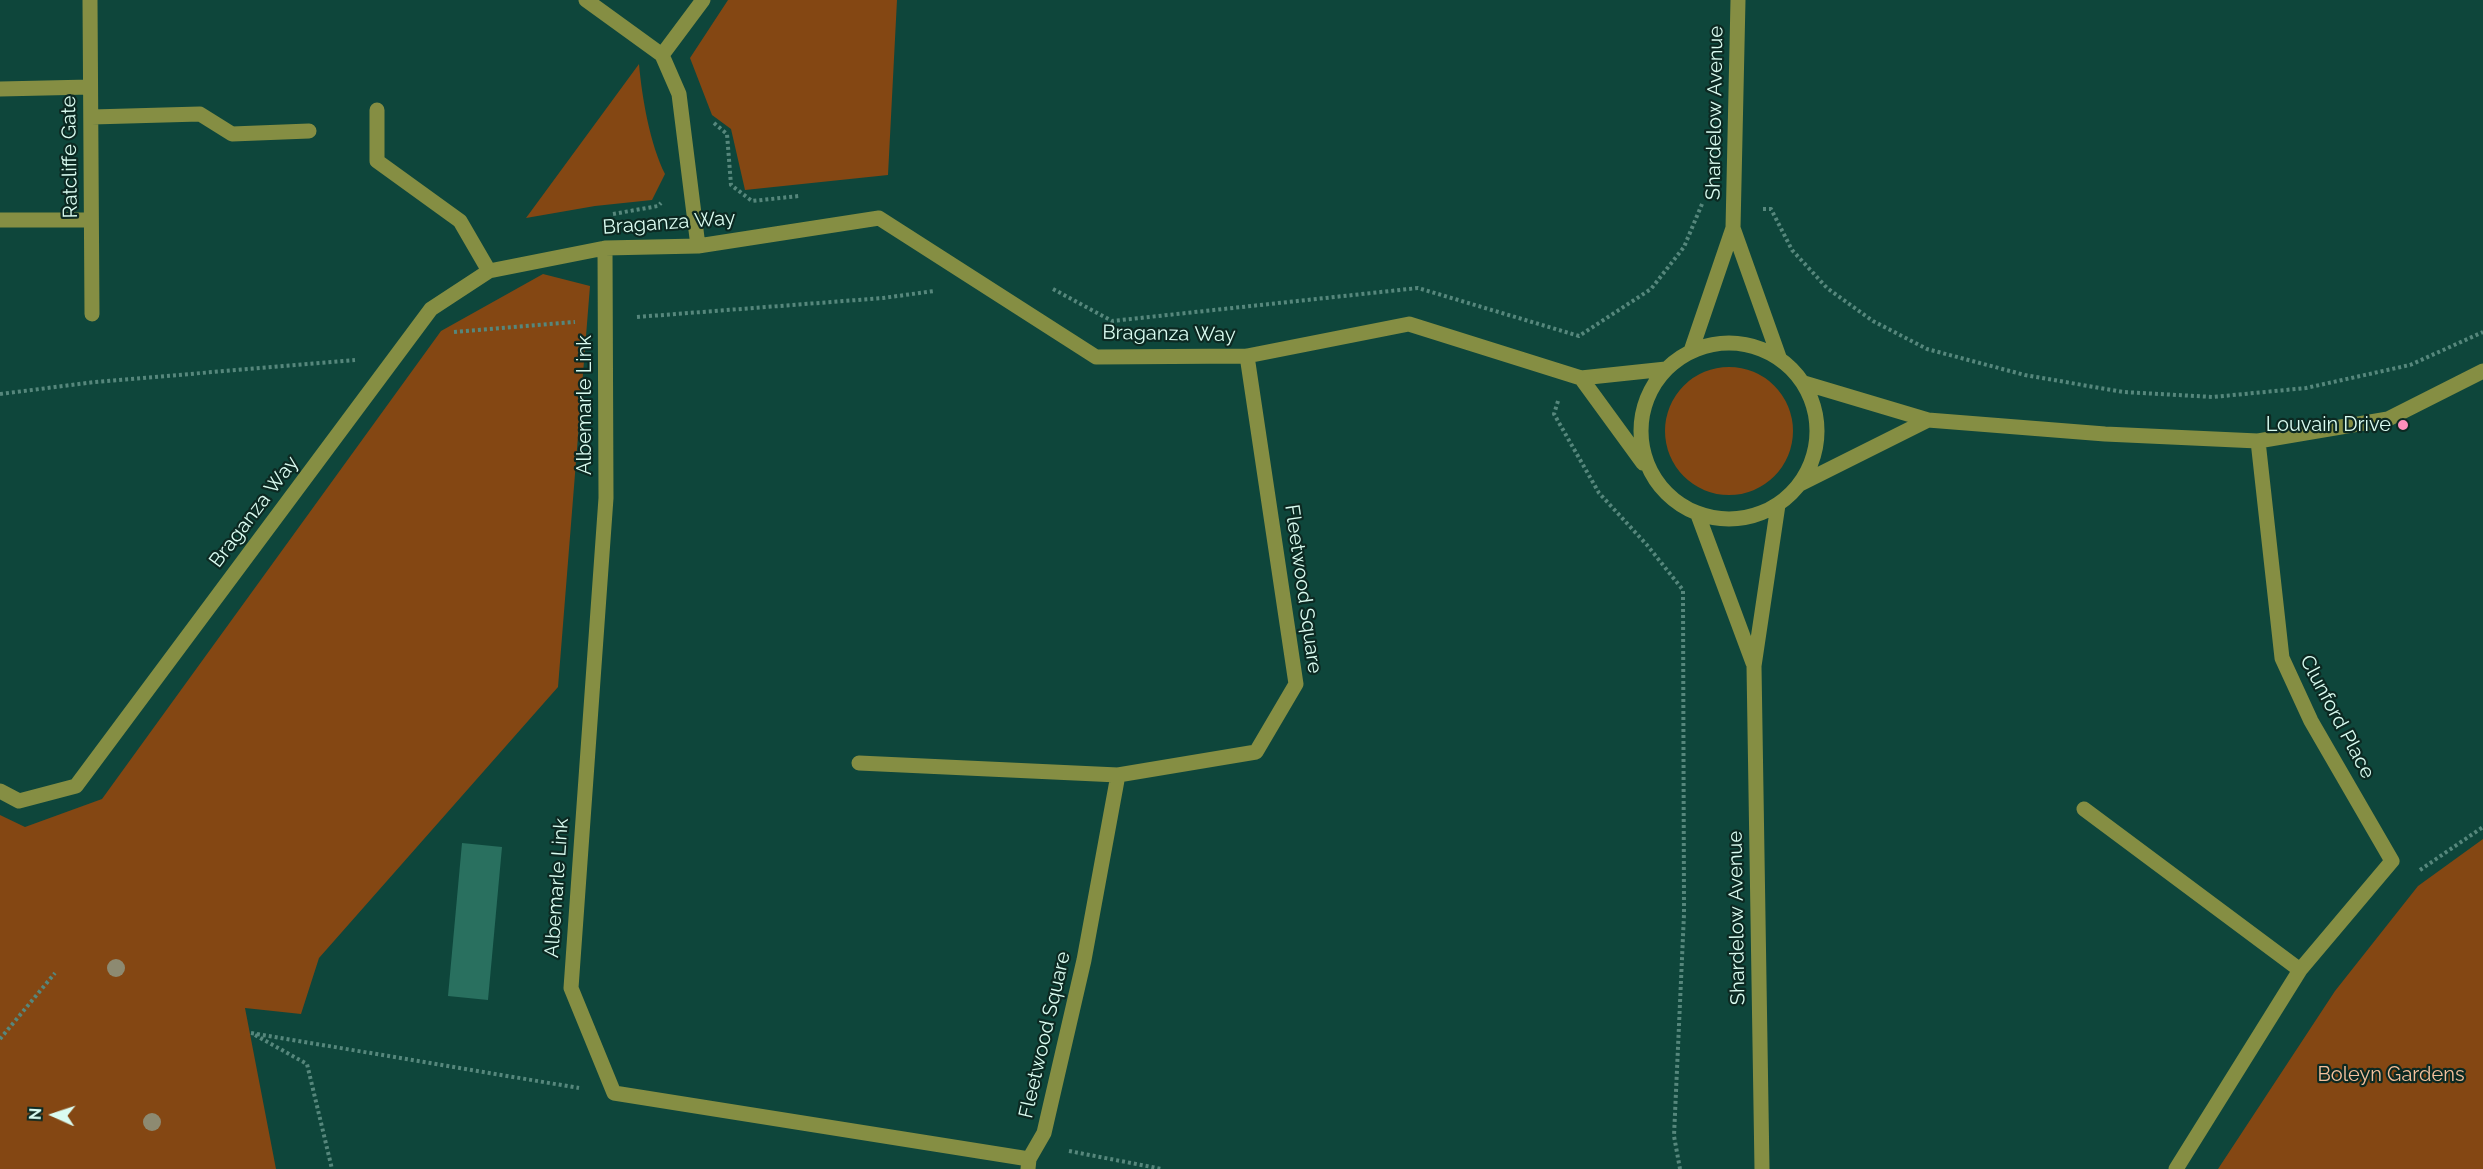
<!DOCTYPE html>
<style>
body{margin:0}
#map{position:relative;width:2483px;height:1169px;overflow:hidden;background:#0e463b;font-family:Raleway,sans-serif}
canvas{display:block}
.north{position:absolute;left:24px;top:1085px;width:60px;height:60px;-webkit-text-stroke:4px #0c2922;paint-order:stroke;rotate:273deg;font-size:16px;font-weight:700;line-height:24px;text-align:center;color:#dafcf1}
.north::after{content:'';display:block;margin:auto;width:21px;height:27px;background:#dafcf1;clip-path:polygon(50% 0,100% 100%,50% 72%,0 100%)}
</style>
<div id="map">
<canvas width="2483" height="1169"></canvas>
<div class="north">N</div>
</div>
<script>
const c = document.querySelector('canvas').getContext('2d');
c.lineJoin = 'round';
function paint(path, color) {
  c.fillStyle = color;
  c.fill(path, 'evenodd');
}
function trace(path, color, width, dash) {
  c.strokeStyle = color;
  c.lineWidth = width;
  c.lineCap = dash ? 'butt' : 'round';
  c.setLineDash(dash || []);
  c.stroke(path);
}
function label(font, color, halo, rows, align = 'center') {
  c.font = font + ' Raleway,sans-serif';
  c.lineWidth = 4.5;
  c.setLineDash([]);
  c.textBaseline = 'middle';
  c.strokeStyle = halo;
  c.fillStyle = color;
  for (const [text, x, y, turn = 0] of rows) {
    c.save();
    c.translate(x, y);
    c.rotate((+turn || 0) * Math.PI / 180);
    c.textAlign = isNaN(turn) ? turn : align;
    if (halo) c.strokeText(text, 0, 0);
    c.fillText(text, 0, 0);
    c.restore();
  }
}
paint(new Path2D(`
 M 728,0 L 897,0 L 888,175 L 745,190 L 731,129 L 712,115 L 690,58 Z
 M 639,64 C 642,98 650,144 665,174 L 652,200 L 595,206 L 526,218 Z
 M 543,274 L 590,286 L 558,687 L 319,958 L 301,1014 L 245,1008 L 276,1169 L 0,1169 L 0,815 L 25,827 L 102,799 L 441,331 Z
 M1665 431a64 64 0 1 1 128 0a64 64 0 1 1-128 0Z
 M 2483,839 L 2483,1169 L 2218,1169 L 2335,991 L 2418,886 Z`), '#844713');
paint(new Path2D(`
 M 462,843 L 502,847 L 488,1000 L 448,996 Z`), '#29705f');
trace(new Path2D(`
 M 714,123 L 727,134 L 731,185 L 752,201 L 799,196
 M 1763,209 L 1771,209 L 1792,250 L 1827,288 L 1873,321 L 1927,349 L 2025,375 L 2123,392 L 2213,397 L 2306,388 L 2410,365 L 2483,332
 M 613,214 L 658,206 L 661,203
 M 1053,289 L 1112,321 L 1418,288 L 1579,336 L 1651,289 L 1684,247 L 1702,204
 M 637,317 L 883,298 L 934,291
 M 454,332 L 575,322
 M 0,394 L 95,382 L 355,360
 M 1558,401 L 1554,414 L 1599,493 L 1647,545 L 1683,590 L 1684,914 L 1674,1136 L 1680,1169
 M 2420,870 L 2483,827
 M 251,1033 L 579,1088
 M 255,1035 L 307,1064 L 332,1169
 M 0,1039 L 55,973
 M 1069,1151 L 1162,1169`), '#56877c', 4, [3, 3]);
trace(new Path2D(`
 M 90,0 L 92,314
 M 586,0 L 662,55 L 679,94 L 698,246
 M 662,55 L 703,0
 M 0,89 L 90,87
 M 377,110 L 377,161 L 460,221 L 489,271
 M 92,117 L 200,114 L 232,134 L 309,131
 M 0,220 L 91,220
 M 1733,228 L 1779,357
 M 605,248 L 606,498 L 571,988 L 614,1093 L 1029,1159 L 1028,1169
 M1641 431a88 88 0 1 1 176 0a88 88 0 1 1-176 0Z
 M 1691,351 L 1733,228 L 1738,0
 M 1581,378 L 1643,463
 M 1804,383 L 1928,420 L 2105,434 L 2258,441 L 2388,419 L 2483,371
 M 1800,484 L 1928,420
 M 1698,515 L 1753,663
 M 859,763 L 1118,775
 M 0,791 L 19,801 L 76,786 L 431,309 L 489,271 L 605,248 L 698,246 L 879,218 L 1096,357 L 1247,356 L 1409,324 L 1581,378 L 1666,369
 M 2084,809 L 2300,970
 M 1029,1159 L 1044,1133 L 1084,960 L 1118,775 L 1256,752 L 1296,684 L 1247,356
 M 1762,1169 L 1754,666 L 1778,505
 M 2176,1169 L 2300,970 L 2392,861 L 2311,721 L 2282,658 L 2258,441`), '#858e43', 15);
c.fillStyle = '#8d8a71';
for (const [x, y] of [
 [116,968],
 [152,1122]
]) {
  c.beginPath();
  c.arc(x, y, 9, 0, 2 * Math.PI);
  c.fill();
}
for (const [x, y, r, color] of [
 [2403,425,6,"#fe8ebb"]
]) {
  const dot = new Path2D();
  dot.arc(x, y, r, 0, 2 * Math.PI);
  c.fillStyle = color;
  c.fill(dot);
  trace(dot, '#0c2922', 2);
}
label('20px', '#dafcf1', '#0c2922', [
 ["Shardelow Avenue",1715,113,-89],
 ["Ratcliffe Gate",70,157,-91],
 ["Braganza Way",669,223,-4],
 ["Braganza Way",1169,334,1],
 ["Albemarle Link",585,405,-90],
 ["Braganza Way",254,512,-53],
 ["Fleetwood Square",1303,589,82],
 ["Clunford Place",2337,717,62],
 ["Albemarle Link",557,888,-86],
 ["Shardelow Avenue",1737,918,-91],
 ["Fleetwood Square",1045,1035,-77]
]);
label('20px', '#dafcf1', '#0c2922', [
 ["Louvain Drive",2391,425]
], 'right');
label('20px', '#f5c19d', '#0c2922', [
 ["Boleyn Gardens",2391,1075]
]);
</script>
